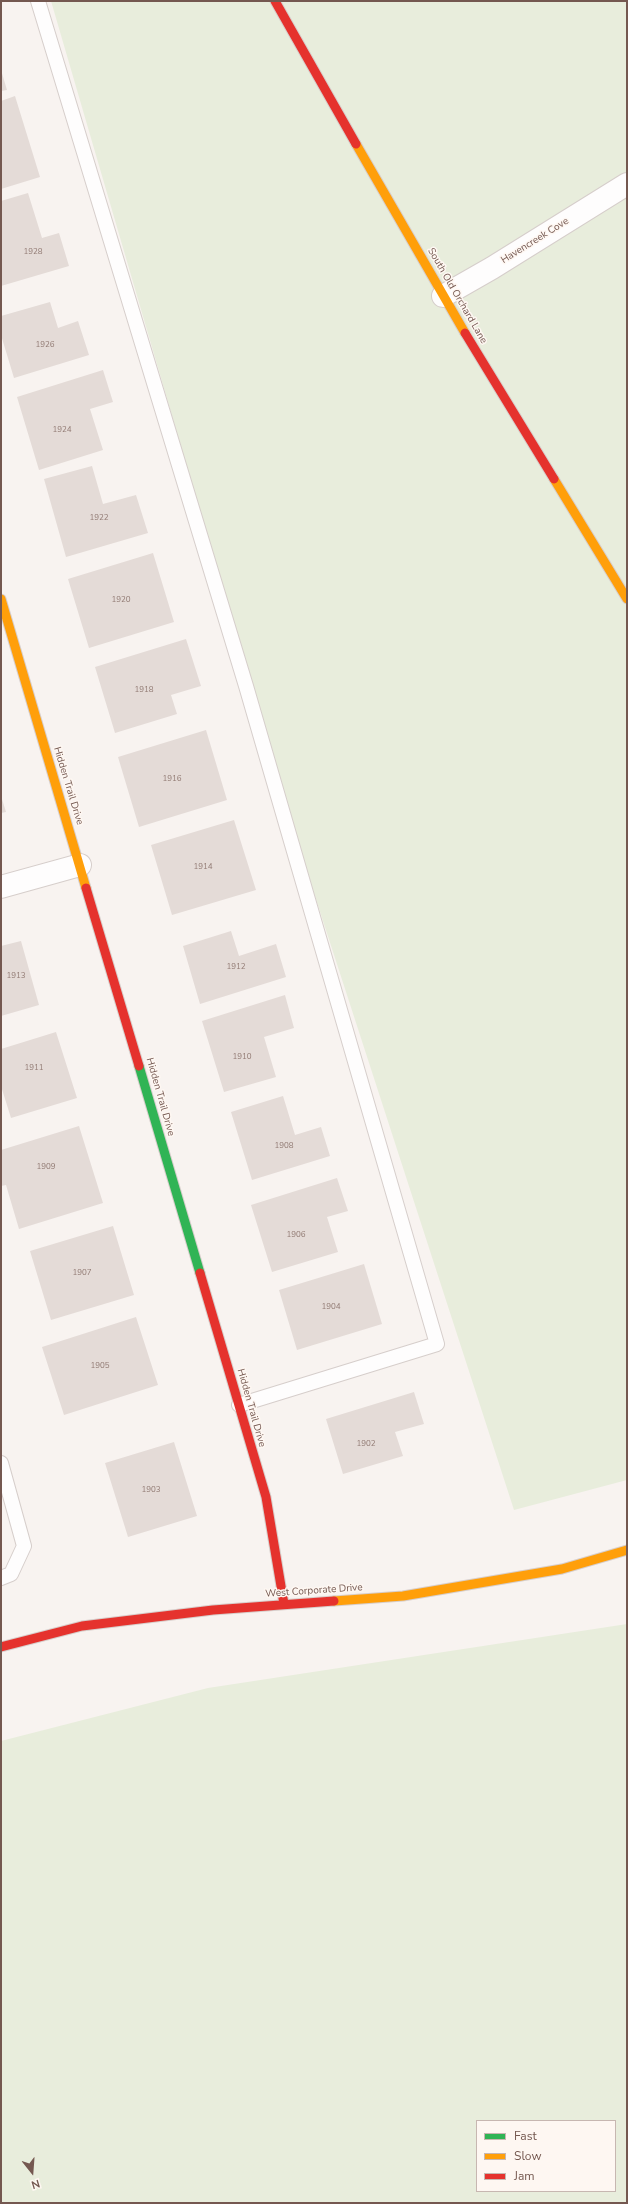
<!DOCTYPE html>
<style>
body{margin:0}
#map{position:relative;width:628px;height:2204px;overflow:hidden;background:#f8f3f0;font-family:"Nunito Sans",sans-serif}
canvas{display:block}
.frame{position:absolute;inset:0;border:2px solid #745850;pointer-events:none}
.legend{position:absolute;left:476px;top:2120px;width:140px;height:72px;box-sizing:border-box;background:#fef7f2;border:1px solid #c7b7b1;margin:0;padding:5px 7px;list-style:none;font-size:12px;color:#745850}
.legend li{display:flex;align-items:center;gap:8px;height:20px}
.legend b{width:20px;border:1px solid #c7b7b1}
.north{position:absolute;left:12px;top:2152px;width:40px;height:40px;-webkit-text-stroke:3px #fef7f2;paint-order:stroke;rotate:163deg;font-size:11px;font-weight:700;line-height:16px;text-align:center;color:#745850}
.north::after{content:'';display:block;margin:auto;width:14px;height:18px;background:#745850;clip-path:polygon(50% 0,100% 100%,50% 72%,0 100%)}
</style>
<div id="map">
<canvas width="628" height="2204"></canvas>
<div class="frame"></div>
<ul class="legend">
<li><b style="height:5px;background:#30b455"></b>Fast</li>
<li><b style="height:5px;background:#ff9f0a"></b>Slow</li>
<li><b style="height:5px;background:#e5322d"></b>Jam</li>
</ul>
<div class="north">N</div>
</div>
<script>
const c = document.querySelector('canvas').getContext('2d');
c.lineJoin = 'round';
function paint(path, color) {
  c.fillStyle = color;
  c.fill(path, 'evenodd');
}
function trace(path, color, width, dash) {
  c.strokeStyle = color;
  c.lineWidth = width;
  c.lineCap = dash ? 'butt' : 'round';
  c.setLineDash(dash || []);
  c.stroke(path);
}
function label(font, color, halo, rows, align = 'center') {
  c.font = font + ' "Nunito Sans",sans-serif';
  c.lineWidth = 3;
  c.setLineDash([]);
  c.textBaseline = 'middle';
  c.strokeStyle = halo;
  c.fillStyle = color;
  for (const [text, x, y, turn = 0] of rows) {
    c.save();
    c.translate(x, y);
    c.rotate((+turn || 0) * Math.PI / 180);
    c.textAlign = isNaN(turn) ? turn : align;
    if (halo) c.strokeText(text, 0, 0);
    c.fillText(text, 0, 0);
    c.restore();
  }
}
paint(new Path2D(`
 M 51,1 L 627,1 L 627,1480 L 514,1510 L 287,810 Z
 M 627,1624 L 627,2203 L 1,2203 L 1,1741 L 208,1688 ZM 477,2121 L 615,2121 L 615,2191 L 477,2191 Z`), '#e8eddc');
paint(new Path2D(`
 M 1,70 L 7,90 L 1,91 Z
 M 15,96 L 40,177 L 1,189 L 1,101 Z
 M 28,193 L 42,238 L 59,233 L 69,266 L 1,286 L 1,201 Z
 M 50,302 L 58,328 L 78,321 L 89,355 L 14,378 L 1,335 L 1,316 Z
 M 103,370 L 113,402 L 90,409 L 103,450 L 39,470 L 17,397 Z
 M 92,466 L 103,504 L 136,495 L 148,533 L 66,557 L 44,479 Z
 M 153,553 L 174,622 L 89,648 L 68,579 Z
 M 186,639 L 201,686 L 171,695 L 177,714 L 115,733 L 95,667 Z
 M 206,730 L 227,800 L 139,827 L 118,757 Z
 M 1,796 L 6,812 L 1,813 Z
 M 234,820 L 256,890 L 172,915 L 151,845 Z
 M 231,931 L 239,956 L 276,944 L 286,977 L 200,1004 L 183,946 Z
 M 21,941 L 39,1005 L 1,1016 L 1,946 Z
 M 285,995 L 294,1028 L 264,1037 L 276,1077 L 224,1092 L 202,1021 Z
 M 56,1032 L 77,1098 L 11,1118 L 1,1086 L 1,1049 Z
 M 283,1096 L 295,1135 L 321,1127 L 330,1156 L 252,1180 L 231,1112 Z
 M 79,1126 L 103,1203 L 19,1229 L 6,1185 L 1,1186 L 1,1150 Z
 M 337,1178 L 348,1211 L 327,1217 L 338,1252 L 272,1272 L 251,1205 Z
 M 113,1226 L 134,1295 L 51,1320 L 30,1251 Z
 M 364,1264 L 382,1324 L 297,1350 L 279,1290 Z
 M 136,1317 L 158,1385 L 64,1415 L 42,1347 Z
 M 414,1392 L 424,1424 L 395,1432 L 403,1456 L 343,1474 L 326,1419 Z
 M 174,1442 L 197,1516 L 128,1537 L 105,1463 Z`), '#e4dbd7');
const lane = new Path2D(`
 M 38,1 L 246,686 L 437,1344 L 239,1405
 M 1,1463 L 24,1546 L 11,1574 L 1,1578`);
const street = new Path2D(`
 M 443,296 L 492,268 L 627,184
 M 1,887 L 80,865`);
const fast = new Path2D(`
 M 139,1066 L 200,1273`);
const slow = new Path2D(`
 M 356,144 L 465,333
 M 554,479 L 627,599
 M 1,599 L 86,888
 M 334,1601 L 403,1596 L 562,1569 L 627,1550`);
const jam = new Path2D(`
 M 275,1 L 356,144
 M 465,333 L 554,479
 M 86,888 L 139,1066
 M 200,1273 L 266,1497 L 284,1604
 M 1,1647 L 82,1626 L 213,1610 L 334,1601`);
trace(lane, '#d6cecb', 16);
trace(street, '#d6cecb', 24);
trace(fast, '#d7cecb', 11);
trace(slow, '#d7cecb', 11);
trace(jam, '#d7cecb', 11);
trace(lane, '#fefdfd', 14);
trace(street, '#fefdfd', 22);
trace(fast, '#30b455', 9);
trace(slow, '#ff9f0a', 9);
trace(jam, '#e5322d', 9);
label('8px', '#927b74', null, [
 ["1928",33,252],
 ["1926",45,345],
 ["1924",62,430],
 ["1922",99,518],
 ["1920",121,600],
 ["1918",144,690],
 ["1916",172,779],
 ["1914",203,867],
 ["1912",236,967],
 ["1913",16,976],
 ["1910",242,1057],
 ["1911",34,1068],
 ["1908",284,1146],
 ["1909",46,1167],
 ["1906",296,1235],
 ["1907",82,1273],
 ["1904",331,1307],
 ["1905",100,1366],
 ["1902",366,1444],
 ["1903",151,1490]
]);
label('10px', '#745850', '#fef7f2', [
 ["Havencreek Cove",535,241,-32],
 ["South Old Orchard Lane",457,296,60],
 ["Hidden Trail Drive",68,786,73],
 ["Hidden Trail Drive",160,1097,74],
 ["Hidden Trail Drive",251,1408,74],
 ["West Corporate Drive",314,1591,-4]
]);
</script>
